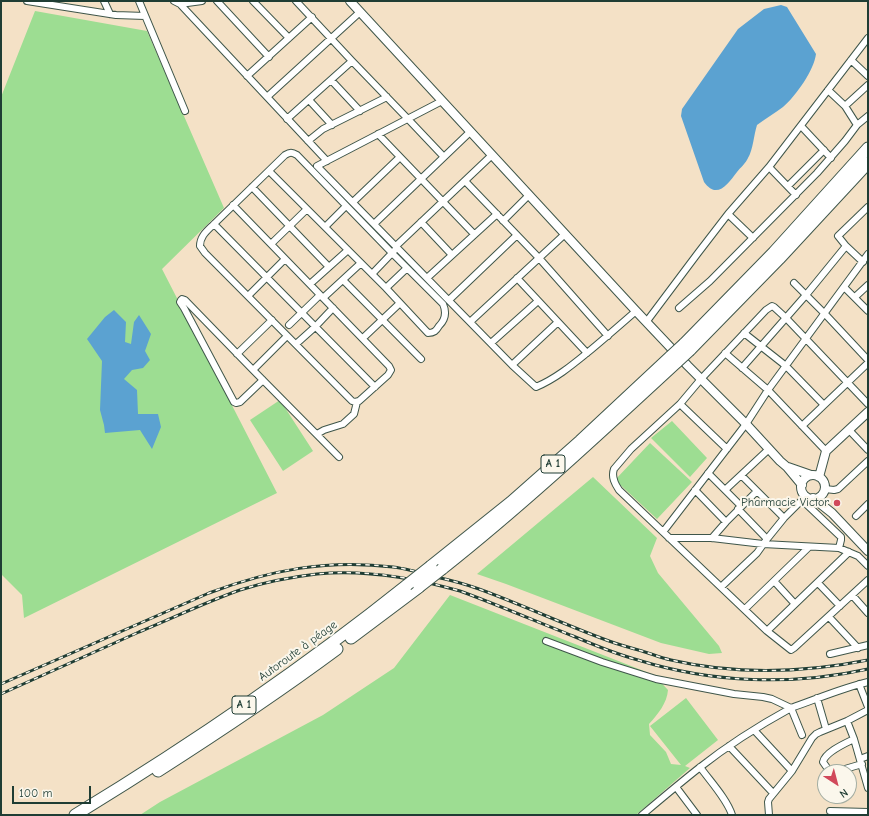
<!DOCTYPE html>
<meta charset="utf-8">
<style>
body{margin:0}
#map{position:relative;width:869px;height:816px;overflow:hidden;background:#f4e1c6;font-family:"Comic Neue",sans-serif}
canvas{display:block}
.frame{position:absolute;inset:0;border:2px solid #1f3d34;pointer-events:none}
.north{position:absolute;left:817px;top:764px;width:40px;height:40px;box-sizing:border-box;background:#fbf7ec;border:1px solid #a3ada2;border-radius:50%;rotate:144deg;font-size:11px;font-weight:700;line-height:16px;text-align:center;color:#1f3d34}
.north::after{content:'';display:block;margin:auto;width:14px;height:18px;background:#d1495b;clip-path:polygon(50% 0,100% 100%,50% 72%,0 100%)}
.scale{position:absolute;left:12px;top:786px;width:79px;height:18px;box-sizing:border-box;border:2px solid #1f3d34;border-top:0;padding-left:5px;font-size:12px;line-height:14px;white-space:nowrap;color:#1f3d34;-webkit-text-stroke:3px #fbf7ec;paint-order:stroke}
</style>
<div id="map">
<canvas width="869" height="816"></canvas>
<div class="frame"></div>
<div class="north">N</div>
<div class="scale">100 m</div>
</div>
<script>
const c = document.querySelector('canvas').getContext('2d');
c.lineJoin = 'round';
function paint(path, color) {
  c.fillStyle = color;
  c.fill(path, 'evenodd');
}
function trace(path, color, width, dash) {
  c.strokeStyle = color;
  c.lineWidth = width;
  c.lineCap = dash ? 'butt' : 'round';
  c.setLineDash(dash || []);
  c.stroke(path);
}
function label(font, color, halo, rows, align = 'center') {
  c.font = font + ' "Comic Neue",sans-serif';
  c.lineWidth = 4;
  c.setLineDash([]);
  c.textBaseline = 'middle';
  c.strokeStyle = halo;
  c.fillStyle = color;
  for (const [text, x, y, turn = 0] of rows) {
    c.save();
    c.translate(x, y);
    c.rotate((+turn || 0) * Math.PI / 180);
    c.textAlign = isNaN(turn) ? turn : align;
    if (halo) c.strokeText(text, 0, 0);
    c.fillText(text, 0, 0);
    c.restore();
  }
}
paint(new Path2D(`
 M 35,11 L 147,31 L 224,208 L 162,269 L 277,493 L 24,618 L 22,595 L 1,574 L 1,97 Z
 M 280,400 L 313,451 L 283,471 L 250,420 Z
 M 672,421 L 707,458 L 690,477 L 651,438 Z
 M 650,443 L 692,482 L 657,519 L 615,480 Z
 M 593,477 L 657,538 L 650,556 L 658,573 L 719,646 L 722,653 L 709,654 L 661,643 L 506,584 L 477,574 Z
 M 450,595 L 654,675 L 668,690 C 667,703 658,714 649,724 L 650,735 L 666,752 L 671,764 L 681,765 L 650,726 L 686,698 L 718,740 L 685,766 L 690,768 L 636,815 L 140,815 L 160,802 L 323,715 L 394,668 Z`), '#9ddd92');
paint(new Path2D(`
 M 781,5 L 787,7 L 816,54 C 814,70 796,96 783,107 C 775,113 765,119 757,125 C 754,134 753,150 748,158 C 746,163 740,168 737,172 C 728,184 717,200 704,182 L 681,116 L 682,109 L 738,29 L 764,9 Z
 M 114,310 L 126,322 L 125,342 L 131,344 L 134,322 L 139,315 L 151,334 L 145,351 L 150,360 L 143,368 L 132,370 L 124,379 L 137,390 L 138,414 L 158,414 L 161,427 L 152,449 L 140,430 L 105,433 L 104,425 L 100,410 L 102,361 L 87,339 L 105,317 Z`), '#5ba2d1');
const minor = new Path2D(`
 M 27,1 L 116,15 L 145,16
 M 104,1 L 110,14
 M 139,1 L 185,111
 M 174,1 L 180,4 L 202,1
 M 217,1 L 269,57
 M 253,1 L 289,38
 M 296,1 L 352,61 L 408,119 L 444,157
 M 180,4 L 327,161
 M 851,60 L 868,76
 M 247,76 L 312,17
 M 331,80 L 360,111
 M 828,90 L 845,106 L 857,125
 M 267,97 L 360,12
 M 309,100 L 332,125
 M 442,101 L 317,166 L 512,365 L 536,387 C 555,379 571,366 587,353 C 604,339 620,325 636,311
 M 845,106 L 868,85
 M 287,119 L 352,61
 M 801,126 L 831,158
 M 378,134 L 474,234
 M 308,141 L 323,129 L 387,97
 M 769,167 L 796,195
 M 465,181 L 539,258 L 608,336
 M 788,186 L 824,150
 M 252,187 L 329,267
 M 353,202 L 400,157
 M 233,205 L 389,366 L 391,370 L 388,375 L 359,401 L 355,402 L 352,401 L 205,253 L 200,246 C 200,236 207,231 214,224 L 285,155 C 290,152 292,152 297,155 L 392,253 L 443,304 C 447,313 445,320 439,326 C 436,331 434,333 428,333 L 386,288 L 269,171
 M 728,214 L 753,238
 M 503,221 L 529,195
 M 421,222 L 452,255
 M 214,224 L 375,387
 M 374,224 L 470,132
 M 325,227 L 346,206
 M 271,244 L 307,209
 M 396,246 L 492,155
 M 863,262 L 846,246 L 838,236 L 868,207
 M 372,274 L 394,251
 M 427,278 L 497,214
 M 517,278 L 587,353
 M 343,280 L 421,359
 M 794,283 L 825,314 L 868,360
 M 310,284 L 348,250
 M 844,287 L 868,311
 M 386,288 L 407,268
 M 248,296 L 285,259
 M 855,297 L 868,285
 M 323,298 L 361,263
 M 449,300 L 517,235
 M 679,308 L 710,281 L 817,173 L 845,141 L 857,125 L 868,116
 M 647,321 L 698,253 L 728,214 L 769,167 L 868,38
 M 470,322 L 565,234
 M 289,325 L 320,295
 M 744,333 L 786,366 L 824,405
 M 363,338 L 400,303
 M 491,343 L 538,301
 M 296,344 L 315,327 L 333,308
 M 725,353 L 768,390 L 826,451
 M 237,354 L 272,320
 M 512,365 L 558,322
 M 742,368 L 806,295 L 846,246
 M 253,370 L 287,336
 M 263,380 L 240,402 L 236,403 L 234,402 L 184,308 L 180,302 L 181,300 L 182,299 L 185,300 L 253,370 L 339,457
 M 680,404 L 727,449
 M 868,404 L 786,318 L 774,307 L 772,306 L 766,310 L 701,379 L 680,404 L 631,449 L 614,469 C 611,477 615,484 619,490 L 767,631 L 791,650 L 794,648 L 868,580
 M 802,426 L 868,363
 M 849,430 L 868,450
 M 317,434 L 324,430 L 343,424 L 354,414 L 357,402
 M 708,473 L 741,506
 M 741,475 L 784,518
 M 825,489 L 834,490 L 838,489 L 868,461
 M 695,490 L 726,522
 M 725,490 L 769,449
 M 802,500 L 841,537 L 841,540 L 839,548
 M 738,509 L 767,539
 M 856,516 L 868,504
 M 663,532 L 746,424 L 768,390 L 868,254
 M 669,538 L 712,538 L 763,544 L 839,548 L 858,556 L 868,566
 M 712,538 L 726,522 L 757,491
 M 774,581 L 795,604
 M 818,583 L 840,606
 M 721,587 L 757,553 L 767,539 L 784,518 L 806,496
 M 852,595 L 868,613
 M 745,609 L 809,547
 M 829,617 L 858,648
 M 767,631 L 849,552
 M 546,641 L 602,662 L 656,679 L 734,694 L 763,697 L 772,699 L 791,708 C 817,699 842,688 868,682
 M 830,654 L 868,645
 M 859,684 L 868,707
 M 817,698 L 826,729
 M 847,721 L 854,739 L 868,788
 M 754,730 L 792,771
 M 729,746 L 773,793
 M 860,759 L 868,756
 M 700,767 C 710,781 727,799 732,815
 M 830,772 L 823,762 C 825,752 846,743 854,739
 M 839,772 L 845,769 L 862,764
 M 676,787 L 697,815
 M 830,811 L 868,812
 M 642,815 C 661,799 680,783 699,768 C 727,746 760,725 791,708 L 802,735
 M 769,815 L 768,802 L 769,799 L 792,771 L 812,738 L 816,734 L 820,732 L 847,721 L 868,710`);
const tertiary = new Path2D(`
 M 350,1 L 636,311 L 688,366 L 746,424 L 780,461 L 787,467 L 802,485
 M 788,467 L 811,475
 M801 487a12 12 0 1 1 24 0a12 12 0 1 1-24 0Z
 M 819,477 L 826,451 L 868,412
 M 813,498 L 832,513 L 868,551`);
const motorway = new Path2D(`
 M 684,344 L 774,252 L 868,148
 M 690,350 L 779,259 L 868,163
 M 431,566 L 511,502 L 580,441 L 671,356
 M 442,569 C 524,504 600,433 677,362
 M 351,638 L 419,587
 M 158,771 C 219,732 279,692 337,649
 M 75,815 C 190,745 302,669 407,585`);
trace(minor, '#3f564a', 8);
trace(tertiary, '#3f564a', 10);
trace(motorway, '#3f564a', 13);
trace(minor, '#fff', 6);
trace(tertiary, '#fff', 8);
trace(motorway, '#fff', 11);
const rail = new Path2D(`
 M 1,684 L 209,593 C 270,570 327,559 393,567 C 408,569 422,573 436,577 C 450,580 465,584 479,589 C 523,605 565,625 609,641 C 620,645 631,648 642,651 C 652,654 661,658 671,660 C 736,675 803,673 868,660
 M 1,694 C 47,673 93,653 139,632 C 173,618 206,602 240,590 C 265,582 291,577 317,574 C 366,569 414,578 460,591 C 498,605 535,621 573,636 C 594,645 616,654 638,660 C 712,683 792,686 868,669`);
trace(rail, '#1f3d34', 3);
trace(rail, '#fbf7ec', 1.5, [4.5]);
const motorwayBridge = new Path2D(`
 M 671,356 L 684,344
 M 677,362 L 690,350
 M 407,585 L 431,566
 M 419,587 L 442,569`);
trace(motorwayBridge, '#3f564a', 13, []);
trace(motorwayBridge, '#fff', 11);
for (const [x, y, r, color] of [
 [837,503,4,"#d1495b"]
]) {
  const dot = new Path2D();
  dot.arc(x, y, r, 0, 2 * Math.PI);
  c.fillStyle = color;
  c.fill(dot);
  trace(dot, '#fbf7ec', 1.5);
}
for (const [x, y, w] of [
 [553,464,24],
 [244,705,24]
]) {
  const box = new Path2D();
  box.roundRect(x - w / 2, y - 9, w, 18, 3);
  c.fillStyle = '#fbf7ec';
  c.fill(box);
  trace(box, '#1f3d34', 1);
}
label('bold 11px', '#1f3d34', null, [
 ["A 1",553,464],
 ["A 1",244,705]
]);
label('12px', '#1f3d34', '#fbf7ec', [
 ["Pharmacie Victor",829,503]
], 'right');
label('12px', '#1f3d34', '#fbf7ec', [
 ["Autoroute à péage",298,651,-36]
]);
</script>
